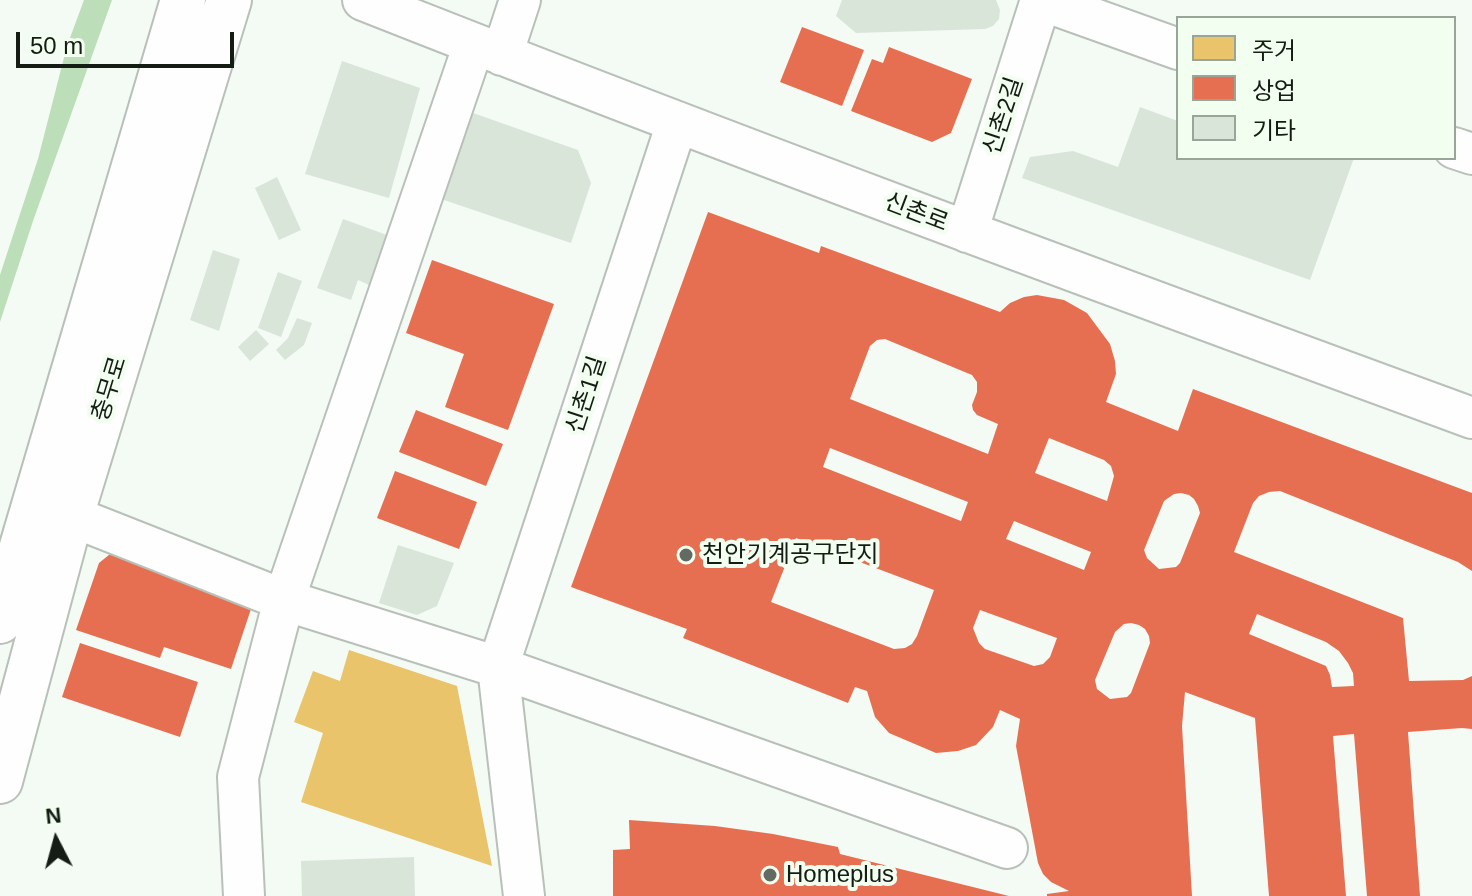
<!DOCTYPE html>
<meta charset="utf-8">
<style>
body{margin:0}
#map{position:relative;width:1472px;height:896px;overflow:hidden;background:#f4faf4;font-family:Arial,"Noto Sans KR",sans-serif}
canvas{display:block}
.legend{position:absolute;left:1176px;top:16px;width:280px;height:144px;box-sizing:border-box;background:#f2fef0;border:2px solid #9aa498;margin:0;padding:10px 14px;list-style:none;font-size:24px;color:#151c14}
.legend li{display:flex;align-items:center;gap:16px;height:40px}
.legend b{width:40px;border:2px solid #9aa498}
.north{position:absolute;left:16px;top:800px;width:80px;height:80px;-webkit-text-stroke:6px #f2fef0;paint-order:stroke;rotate:354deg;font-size:22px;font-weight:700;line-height:32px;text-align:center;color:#151c14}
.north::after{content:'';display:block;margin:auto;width:28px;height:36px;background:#151c14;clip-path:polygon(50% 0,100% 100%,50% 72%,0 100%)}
.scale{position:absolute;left:16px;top:32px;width:218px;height:36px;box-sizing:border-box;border:4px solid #151c14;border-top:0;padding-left:10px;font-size:24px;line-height:28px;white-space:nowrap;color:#151c14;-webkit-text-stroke:6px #f2fef0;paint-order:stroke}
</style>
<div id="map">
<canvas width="1472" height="896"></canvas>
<ul class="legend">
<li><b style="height:22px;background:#e9c46a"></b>주거</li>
<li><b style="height:22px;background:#e76f51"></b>상업</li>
<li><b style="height:22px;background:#dae5d9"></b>기타</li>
</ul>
<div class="north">N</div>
<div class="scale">50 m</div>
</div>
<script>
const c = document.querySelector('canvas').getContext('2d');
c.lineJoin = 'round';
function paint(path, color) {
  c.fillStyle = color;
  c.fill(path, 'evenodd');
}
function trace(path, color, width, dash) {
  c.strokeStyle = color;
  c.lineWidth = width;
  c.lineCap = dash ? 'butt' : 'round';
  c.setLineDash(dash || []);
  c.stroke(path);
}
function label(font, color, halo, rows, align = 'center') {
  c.font = font + ' Arial,"Noto Sans KR",sans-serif';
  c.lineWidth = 8;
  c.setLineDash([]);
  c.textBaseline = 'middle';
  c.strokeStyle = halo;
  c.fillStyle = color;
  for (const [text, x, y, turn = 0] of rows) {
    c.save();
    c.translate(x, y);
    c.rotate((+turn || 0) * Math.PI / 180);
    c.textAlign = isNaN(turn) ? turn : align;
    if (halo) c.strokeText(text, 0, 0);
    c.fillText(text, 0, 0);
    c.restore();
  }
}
paint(new Path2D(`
 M 84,0 L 112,0 L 34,218 L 0,322 L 0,275 L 38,159 L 67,46 Z`), '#bcdeb8');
paint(new Path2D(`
 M 349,650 L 457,686 L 492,866 L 301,802 L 323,733 L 294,722 L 313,671 L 340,681 Z`), '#e9c46a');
paint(new Path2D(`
 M 802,27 L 864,50 L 842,106 L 780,82 Z
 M 889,47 L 972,79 L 951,133 L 932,142 L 851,111 L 872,59 L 883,63 Z
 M 708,212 L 819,253 L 821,246 L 1000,312 L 1010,303 L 1024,297 L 1037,295 L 1064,300 L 1087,313 L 1110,344 L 1115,361 L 1116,374 L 1106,402 L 1178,431 L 1193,389 L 1472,493 L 1472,571 L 1458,562 L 1280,491 L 1269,492 L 1259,496 L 1253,503 L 1234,552 L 1403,618 L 1409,681 L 1463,680 L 1472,676 L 1472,729 L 1462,728 L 1408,732 L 1420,896 L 1367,896 L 1354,734 L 1333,736 L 1346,896 L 1269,896 L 1255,718 L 1185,692 L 1182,726 L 1192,896 L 1047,896 L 1047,894 L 1069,891 L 1051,882 L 1043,874 L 1038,863 L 1016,746 L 1020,719 L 1000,710 L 993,727 L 976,745 L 958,751 L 936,753 L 889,733 L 875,717 L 867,691 L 855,687 L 848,703 L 683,638 L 687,629 L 571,587 ZM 885,339 L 972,375 L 977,382 L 977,392 L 972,405 L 973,410 L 977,415 L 998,424 L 988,454 L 850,399 L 870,346 L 877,340 ZM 1049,438 L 1104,460 L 1111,466 L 1114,476 L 1107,501 L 1035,473 ZM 830,448 L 968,502 L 961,521 L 823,467 ZM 1181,493 L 1189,495 L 1194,499 L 1198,506 L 1200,513 L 1180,563 L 1176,567 L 1159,569 L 1147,558 L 1144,550 L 1164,501 L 1174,494 ZM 1014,521 L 1091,552 L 1084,570 L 1006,539 ZM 796,538 L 934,590 L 917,636 L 912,644 L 905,648 L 894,649 L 771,602 ZM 980,610 L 1057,638 L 1050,657 L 1043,664 L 1034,666 L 985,649 L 979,643 L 973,628 ZM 1257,614 L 1326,642 L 1339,651 L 1348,663 L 1353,673 L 1354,686 L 1332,687 L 1330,675 L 1326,666 L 1249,634 ZM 1131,623 L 1139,625 L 1145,629 L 1149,636 L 1150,643 L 1131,693 L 1127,697 L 1110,699 L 1097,689 L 1095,680 L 1115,632 L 1124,624 Z
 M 432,260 L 554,304 L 508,430 L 445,407 L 464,354 L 406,333 Z
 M 416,410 L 503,444 L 486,486 L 399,452 Z
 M 395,471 L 477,502 L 459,549 L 377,518 Z
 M 115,550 L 255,597 L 231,669 L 164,647 L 160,658 L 76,630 L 99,563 Z
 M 80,643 L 198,682 L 180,737 L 62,697 Z
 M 629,820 L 715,826 L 773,834 L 838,847 L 840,854 L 1009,896 L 613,896 L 613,850 L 630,849 Z`), '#e76f51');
paint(new Path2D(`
 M 842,0 L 996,0 L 1000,10 L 999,19 L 993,26 L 985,29 L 856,33 L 836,16 Z
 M 342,61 L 420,88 L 389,198 L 305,174 Z
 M 1140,107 L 1178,121 L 1178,158 L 1354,158 L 1310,280 L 1022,178 L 1030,157 L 1073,151 L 1118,167 Z
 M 473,113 L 578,150 L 591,183 L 571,243 L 441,199 Z
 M 277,177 L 301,230 L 279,240 L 255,188 Z
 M 343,219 L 387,235 L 369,285 L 358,280 L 351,300 L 317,288 Z
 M 213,250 L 240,259 L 219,331 L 190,320 Z
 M 278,272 L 302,281 L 281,337 L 258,328 Z
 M 297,318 L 312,323 L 304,345 L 285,360 L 276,350 L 288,338 Z
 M 256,330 L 269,344 L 250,361 L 238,347 Z
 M 398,545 L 454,563 L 437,606 L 417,615 L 379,603 Z
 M 414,857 L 415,896 L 302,896 L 301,861 Z`), '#dae5d9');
const minor = new Path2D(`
 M 363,0 C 730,145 1101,282 1472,418
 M 1041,0 L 1178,49
 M 502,55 L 520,0
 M 1454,148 L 1472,154
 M 967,232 L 1041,0
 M 71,516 L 284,600 L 498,667 L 677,123
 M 244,896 L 238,777 L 284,600 L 474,44
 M 524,896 L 498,667 L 1007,848`);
const major = new Path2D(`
 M 0,621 L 183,0
 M 0,781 L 71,516 L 229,0`);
trace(minor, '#b9c0b9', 44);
trace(major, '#b9c0b9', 48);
trace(minor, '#fdfefd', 40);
trace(major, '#fdfefd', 44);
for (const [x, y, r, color] of [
 [686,555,8,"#636a62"],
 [770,875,8,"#636a62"]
]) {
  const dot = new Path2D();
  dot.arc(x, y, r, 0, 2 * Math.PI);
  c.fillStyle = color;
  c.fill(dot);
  trace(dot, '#f2fef0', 3);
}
label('24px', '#151c14', '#f2fef0', [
 ["신촌2길",1004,116,-72],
 ["신촌로",916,213,21],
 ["충무로",110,389,-73],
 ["신촌1길",587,395,-72]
]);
label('24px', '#151c14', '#f2fef0', [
 ["천안기계공구단지",702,555],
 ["Homeplus",786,875]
], 'left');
</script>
